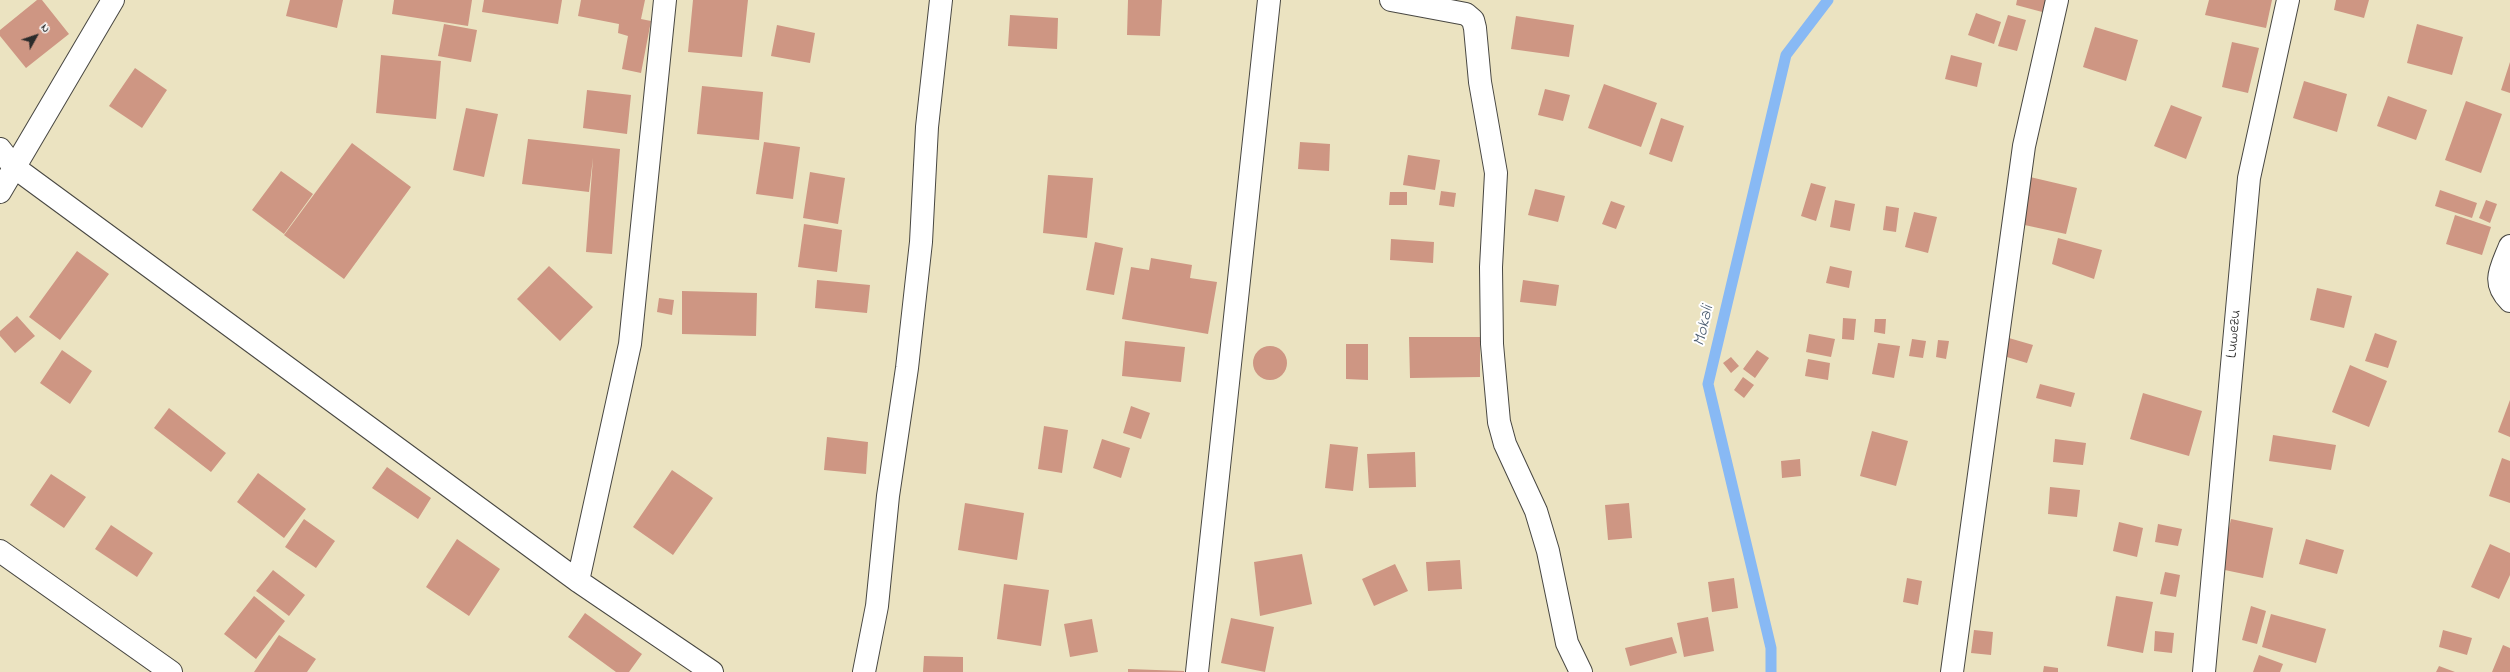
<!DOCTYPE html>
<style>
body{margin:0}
#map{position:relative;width:2510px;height:672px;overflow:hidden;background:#ebe3c1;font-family:"Indie Flower",sans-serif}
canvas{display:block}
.north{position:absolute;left:16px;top:16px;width:40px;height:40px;-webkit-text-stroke:3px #fff;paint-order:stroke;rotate:50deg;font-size:11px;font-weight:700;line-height:16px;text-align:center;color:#2b2b2b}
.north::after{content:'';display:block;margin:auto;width:14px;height:18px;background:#2b2b2b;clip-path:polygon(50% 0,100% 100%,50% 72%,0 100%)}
</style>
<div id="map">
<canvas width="2510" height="672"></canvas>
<div class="north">N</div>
</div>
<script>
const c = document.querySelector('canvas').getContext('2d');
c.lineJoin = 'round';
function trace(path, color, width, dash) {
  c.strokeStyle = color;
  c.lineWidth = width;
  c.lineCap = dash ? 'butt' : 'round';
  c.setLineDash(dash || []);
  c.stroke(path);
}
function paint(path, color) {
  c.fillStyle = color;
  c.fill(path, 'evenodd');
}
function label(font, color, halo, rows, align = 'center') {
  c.font = font + ' "Indie Flower",sans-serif';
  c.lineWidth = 4;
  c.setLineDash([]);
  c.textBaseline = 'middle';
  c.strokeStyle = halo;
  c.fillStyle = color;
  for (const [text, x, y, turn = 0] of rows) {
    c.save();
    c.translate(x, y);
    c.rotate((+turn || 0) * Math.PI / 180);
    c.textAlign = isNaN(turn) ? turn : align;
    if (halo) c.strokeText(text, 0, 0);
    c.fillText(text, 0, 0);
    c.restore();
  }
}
trace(new Path2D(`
 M 1771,672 L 1771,648 L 1708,384 L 1786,55 L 1828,0`), '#88b9f4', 11);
paint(new Path2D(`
 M 37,0 L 42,0 L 69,34 L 26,68 L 0,36 L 0,30 Z
 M 290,0 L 343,0 L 337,28 L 286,16 Z
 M 394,0 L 472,0 L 468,26 L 392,14 Z
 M 484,0 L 562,0 L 558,24 L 482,12 Z
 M 581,0 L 645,0 L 641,19 L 651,21 L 641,73 L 622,69 L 628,36 L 618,33 L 619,24 L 578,16 Z
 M 693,0 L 748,0 L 742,57 L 688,52 Z
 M 1128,0 L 1162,0 L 1160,36 L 1127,35 Z
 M 2017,0 L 2049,0 L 2046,13 L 2016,5 Z
 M 2209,0 L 2272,0 L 2266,28 L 2205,15 Z
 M 2336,0 L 2369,0 L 2364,18 L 2334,10 Z
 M 1976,13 L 2001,22 L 1994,44 L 1968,35 Z
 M 1010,15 L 1058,18 L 1057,49 L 1008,46 Z
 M 2008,15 L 2026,20 L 2017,51 L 1998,46 Z
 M 1516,16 L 1574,25 L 1569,57 L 1511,49 Z
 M 444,24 L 477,30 L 471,62 L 438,56 Z
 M 2417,24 L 2463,37 L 2452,75 L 2407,63 Z
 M 777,25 L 815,33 L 810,63 L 771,56 Z
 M 2095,27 L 2138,40 L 2126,81 L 2083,67 Z
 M 2232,42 L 2259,48 L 2248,93 L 2222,87 Z
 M 381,55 L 441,61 L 436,119 L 376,113 Z
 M 1951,55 L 1982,63 L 1977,87 L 1945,79 Z
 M 2510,62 L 2510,93 L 2501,90 Z
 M 135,68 L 167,90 L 142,128 L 109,106 Z
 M 2304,81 L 2347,94 L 2337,132 L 2293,118 Z
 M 1604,84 L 1657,103 L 1641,147 L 1588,128 Z
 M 702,86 L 763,92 L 759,140 L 697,134 Z
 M 1545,89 L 1570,95 L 1563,121 L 1538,115 Z
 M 587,90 L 631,95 L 627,134 L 583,128 Z
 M 2388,96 L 2427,110 L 2416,140 L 2377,126 Z
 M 2466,101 L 2502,114 L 2481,173 L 2445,160 Z
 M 2171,105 L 2202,117 L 2186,159 L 2154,146 Z
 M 466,108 L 498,114 L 484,177 L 453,170 Z
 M 1661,118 L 1684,126 L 1672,162 L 1649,154 Z
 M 528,139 L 620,149 L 612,254 L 586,252 L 593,158 L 589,192 L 522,184 Z
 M 764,142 L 800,147 L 793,199 L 756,194 Z
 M 1300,142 L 1330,144 L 1329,171 L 1298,169 Z
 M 352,143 L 411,187 L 344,279 L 284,235 Z
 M 1408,155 L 1440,160 L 1435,190 L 1403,185 Z
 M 281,171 L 313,194 L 284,234 L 252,210 Z
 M 810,172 L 845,178 L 838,224 L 803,218 Z
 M 1048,175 L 1093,178 L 1087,238 L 1043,233 Z
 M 2030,177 L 2077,188 L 2066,234 L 2020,224 Z
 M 1811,183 L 1826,187 L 1816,221 L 1801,216 Z
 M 1535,189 L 1565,196 L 1558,222 L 1528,215 Z
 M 2440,190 L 2477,203 L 2472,218 L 2435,206 Z
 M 1441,191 L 1456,193 L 1454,207 L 1439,205 Z
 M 1390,192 L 1407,192 L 1407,205 L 1389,205 Z
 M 1835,200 L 1855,204 L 1850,231 L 1830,227 Z
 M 2486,200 L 2497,204 L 2490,223 L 2479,218 Z
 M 1611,201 L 1625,206 L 1616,229 L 1602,224 Z
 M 1886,206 L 1899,208 L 1896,232 L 1883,230 Z
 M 1914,212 L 1937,217 L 1928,253 L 1905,247 Z
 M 2455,215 L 2491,227 L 2482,255 L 2446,244 Z
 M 804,224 L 842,230 L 837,272 L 798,267 Z
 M 2058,238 L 2102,250 L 2094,279 L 2052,264 Z
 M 1391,239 L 1434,242 L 1433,263 L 1390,260 Z
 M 1095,242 L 1123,248 L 1114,295 L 1086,290 Z
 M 77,251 L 109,274 L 60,340 L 29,317 Z
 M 1151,258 L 1192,265 L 1190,278 L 1217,282 L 1208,334 L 1122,319 L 1131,267 L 1149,270 Z
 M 549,266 L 593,307 L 560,341 L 517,299 Z
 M 1830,266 L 1852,271 L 1849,288 L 1826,283 Z
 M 817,280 L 870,285 L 867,313 L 815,308 Z
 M 1523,280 L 1559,285 L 1556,306 L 1520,302 Z
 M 2317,288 L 2352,296 L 2344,328 L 2310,320 Z
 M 682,291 L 757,293 L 756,336 L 682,334 Z
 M 659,298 L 674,300 L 672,315 L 657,312 Z
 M 17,316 L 35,336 L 15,353 L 0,336 L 0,331 Z
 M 1843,318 L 1856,319 L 1854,340 L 1842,339 Z
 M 1875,319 L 1886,319 L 1885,334 L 1874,332 Z
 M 2375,333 L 2397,341 L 2388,368 L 2365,361 Z
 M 1809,334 L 1835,339 L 1831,357 L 1806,352 Z
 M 2002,336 L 2033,345 L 2027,363 L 1997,354 Z
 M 1409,337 L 1480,337 L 1480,377 L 1410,378 Z
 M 1912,339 L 1926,341 L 1923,358 L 1909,356 Z
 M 1938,340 L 1949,341 L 1946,359 L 1936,357 Z
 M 1125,341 L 1185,347 L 1181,382 L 1122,376 Z
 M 1878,343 L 1900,346 L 1894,378 L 1872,374 Z
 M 1346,344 L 1368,344 L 1368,380 L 1346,379 Z
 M1253 363a17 17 0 1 1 34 0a17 17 0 1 1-34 0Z
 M 62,350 L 92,371 L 70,404 L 40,383 Z
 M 1757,350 L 1769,358 L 1755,378 L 1743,369 Z
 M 1731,357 L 1739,366 L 1731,373 L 1723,363 Z
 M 1808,359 L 1830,363 L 1828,380 L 1805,376 Z
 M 2350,365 L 2387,381 L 2369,427 L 2332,412 Z
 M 1743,377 L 1754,385 L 1744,398 L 1734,390 Z
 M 2040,384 L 2075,393 L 2071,407 L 2036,398 Z
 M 2143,393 L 2202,411 L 2189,456 L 2130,439 Z
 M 2510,400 L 2510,437 L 2498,432 Z
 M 1131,406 L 1150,413 L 1141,439 L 1123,433 Z
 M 169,408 L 226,453 L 211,472 L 154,428 Z
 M 1044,426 L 1068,430 L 1062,473 L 1038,469 Z
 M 1872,431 L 1908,441 L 1896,486 L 1860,476 Z
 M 2273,435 L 2336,445 L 2331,470 L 2269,461 Z
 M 827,437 L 868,442 L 866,474 L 824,470 Z
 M 1102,439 L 1130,448 L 1121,478 L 1093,468 Z
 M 2055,439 L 2086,443 L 2083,465 L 2053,462 Z
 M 1330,444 L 1358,447 L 1353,491 L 1325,488 Z
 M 1415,452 L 1416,487 L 1369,488 L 1367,454 Z
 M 2502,458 L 2510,461 L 2510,503 L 2489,496 Z
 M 1800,459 L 1801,476 L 1782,478 L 1781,461 Z
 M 387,467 L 431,498 L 418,519 L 372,488 Z
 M 672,470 L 713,498 L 673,555 L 633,527 Z
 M 258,473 L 306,509 L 284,538 L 237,502 Z
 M 51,474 L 86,497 L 64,528 L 30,505 Z
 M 2050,487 L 2080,490 L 2077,517 L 2048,514 Z
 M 965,503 L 1024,513 L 1017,560 L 958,550 Z
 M 1629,503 L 1632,538 L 1608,540 L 1605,505 Z
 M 304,519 L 335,541 L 316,568 L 285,547 Z
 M 2231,519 L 2273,528 L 2263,578 L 2220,569 Z
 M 2119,522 L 2143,528 L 2137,557 L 2113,551 Z
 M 2158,524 L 2182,529 L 2178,546 L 2155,542 Z
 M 111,525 L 153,553 L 137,577 L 95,549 Z
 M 457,539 L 500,569 L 469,616 L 426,587 Z
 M 2306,539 L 2344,550 L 2337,574 L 2299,564 Z
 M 2490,544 L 2510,553 L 2510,575 L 2499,599 L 2471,587 Z
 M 1302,554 L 1312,604 L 1260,616 L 1254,562 Z
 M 1460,560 L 1462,589 L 1428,591 L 1426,562 Z
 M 1395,564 L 1408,591 L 1374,606 L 1362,579 Z
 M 273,570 L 305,595 L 289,616 L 256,591 Z
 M 2165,572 L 2180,575 L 2176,597 L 2160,594 Z
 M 1734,578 L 1738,608 L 1712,612 L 1708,582 Z
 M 1907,578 L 1922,581 L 1918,605 L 1903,602 Z
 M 1004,584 L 1049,590 L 1041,646 L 997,639 Z
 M 254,596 L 285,621 L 256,659 L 224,634 Z
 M 2116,596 L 2153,602 L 2143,653 L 2107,646 Z
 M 2251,606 L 2266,611 L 2257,644 L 2242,640 Z
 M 585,613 L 642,654 L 629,672 L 616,672 L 568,637 Z
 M 2271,614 L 2326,629 L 2316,663 L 2262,647 Z
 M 1708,617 L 1714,651 L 1684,657 L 1677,623 Z
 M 1231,618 L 1274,627 L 1265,672 L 1221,663 Z
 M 1092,619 L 1098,652 L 1070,657 L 1064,624 Z
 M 1974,630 L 1993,632 L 1991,655 L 1971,653 Z
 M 2443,630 L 2472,638 L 2467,655 L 2439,647 Z
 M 2155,631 L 2174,633 L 2172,653 L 2154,651 Z
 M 279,635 L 316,659 L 307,672 L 254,672 Z
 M 1672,637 L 1677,653 L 1630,666 L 1625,648 Z
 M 2503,645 L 2510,648 L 2510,672 L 2492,672 Z
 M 2259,655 L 2283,664 L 2280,672 L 2253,672 Z
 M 924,656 L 963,657 L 963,672 L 923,672 Z
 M 2044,666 L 2058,668 L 2058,672 L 2043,672 Z
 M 2439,666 L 2455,672 L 2436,672 Z
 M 1128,669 L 1184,671 L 1184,672 L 1128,672 Z`), '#ce9683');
const street = new Path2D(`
 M 1391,0 L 1466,14 L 1473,20 L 1475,28 L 1480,82 L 1496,173 L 1491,267 L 1492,344 L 1499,422 L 1505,444 L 1536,511 L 1548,551 L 1567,643 L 1581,672
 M 0,149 L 14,167 L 578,581 L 712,672
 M 0,192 L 113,0
 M 2510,246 C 2501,269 2491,282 2510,301
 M 0,551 L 171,672
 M 578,581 L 630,344 L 665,0
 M 864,672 L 877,606 L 888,496 L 907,368 L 921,242 L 927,127 L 941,0
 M 1197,672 L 1269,0
 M 1952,672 L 2024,146 L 2057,0
 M 2204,672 L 2249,178 L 2288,0`);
trace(street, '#484742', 24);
trace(street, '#fff', 22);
label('16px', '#2b2b2b', '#fff', [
 ["Luwezu",2235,334,-85]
]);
label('italic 17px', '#4c5d71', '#fff', [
 ["Mokali",1705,326,-77]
]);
</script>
